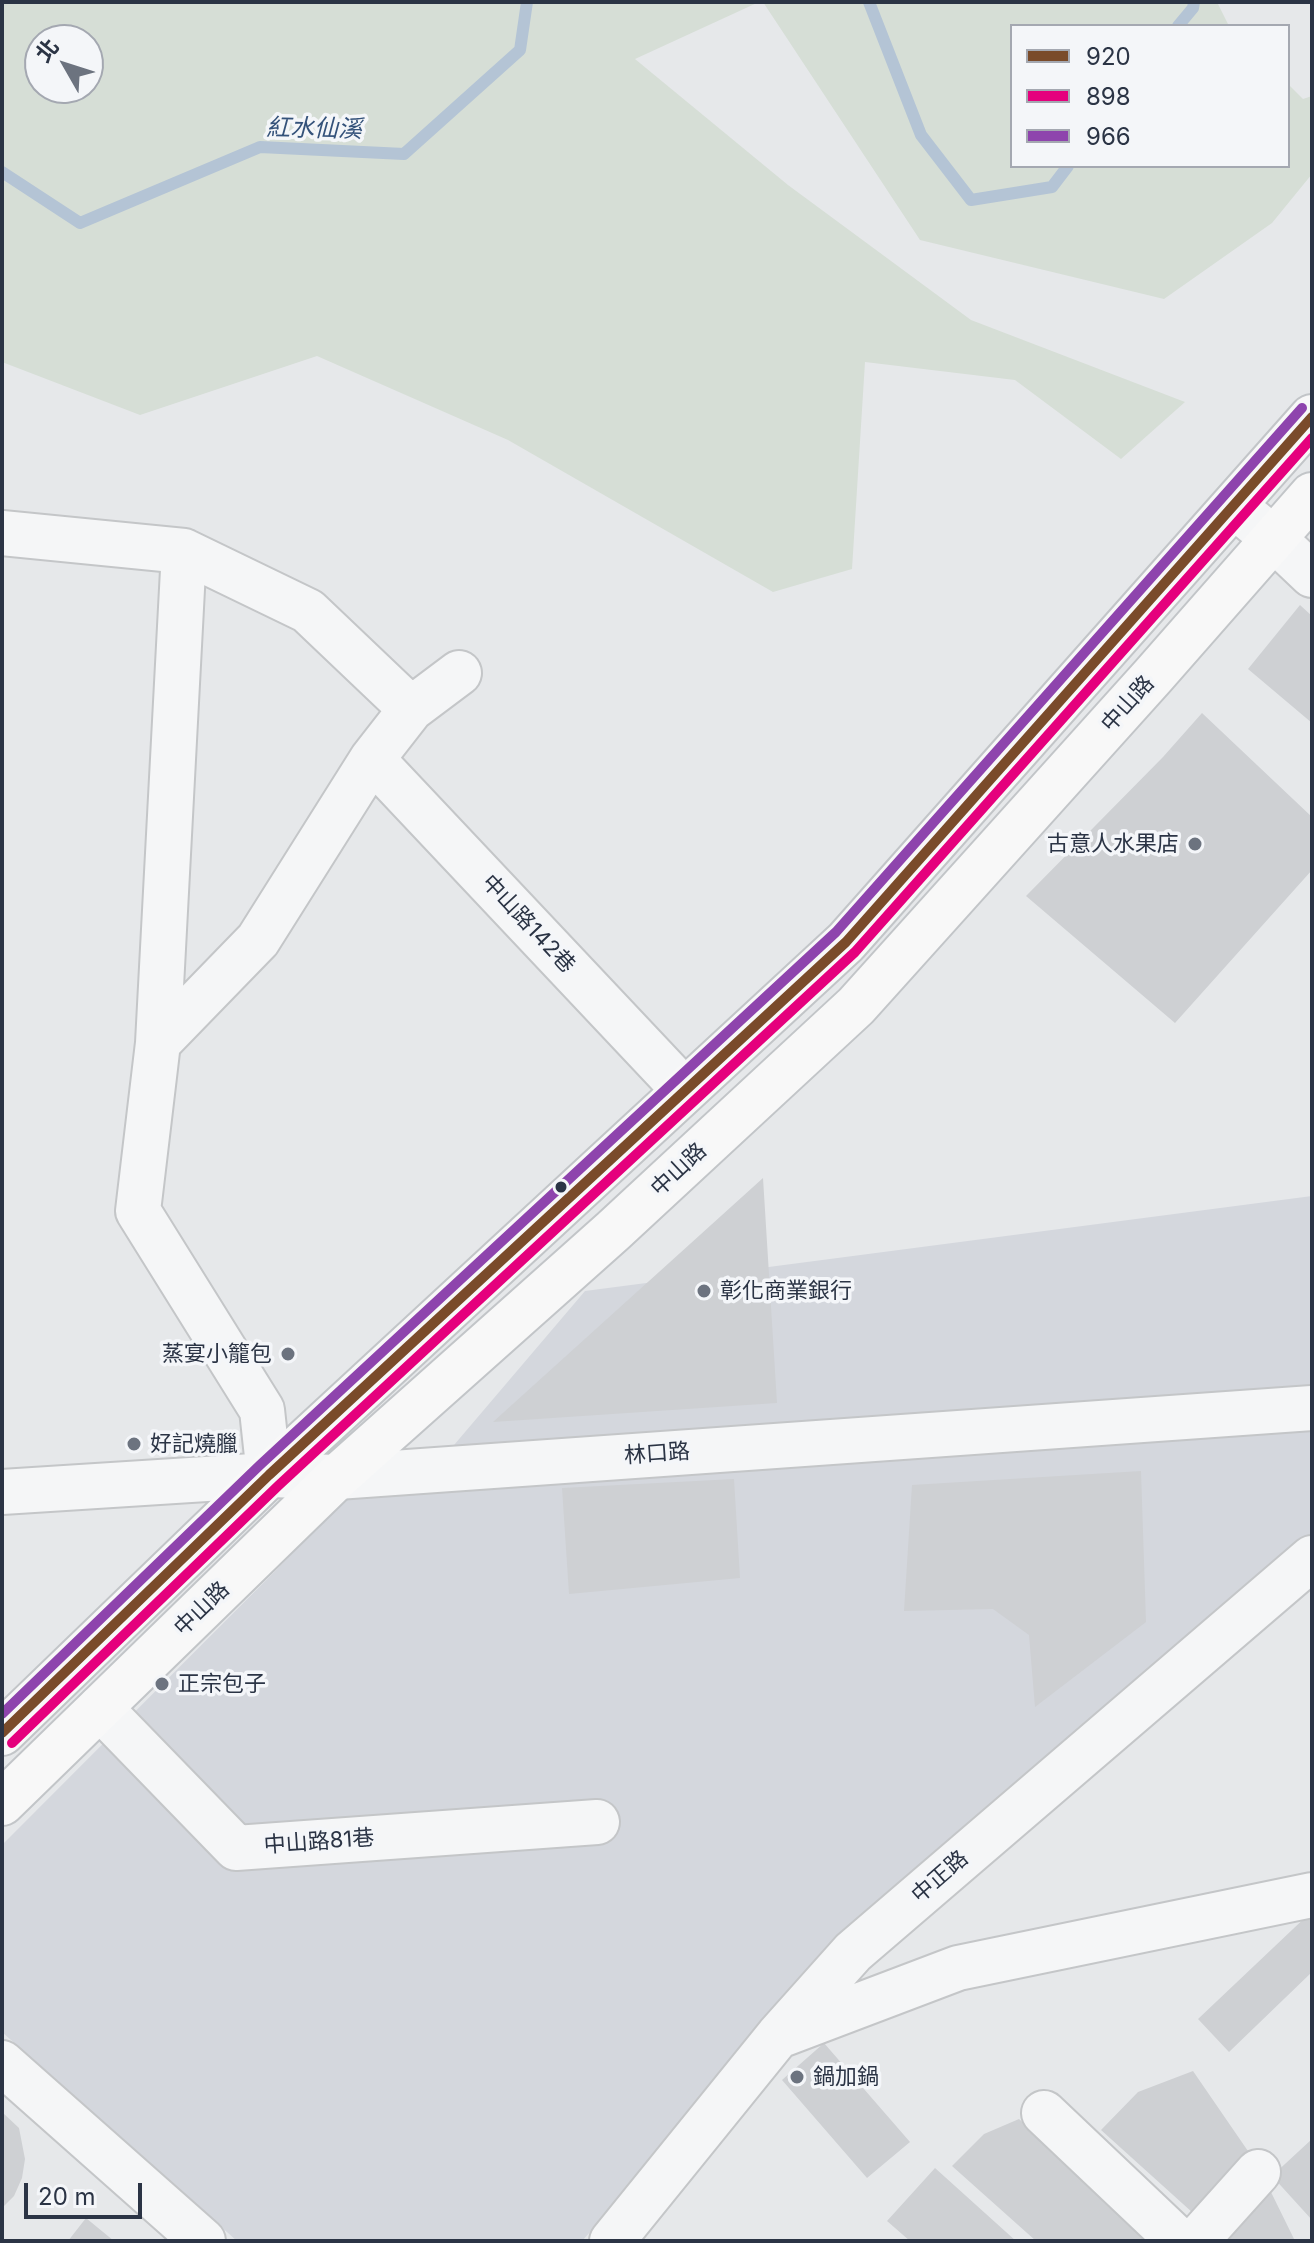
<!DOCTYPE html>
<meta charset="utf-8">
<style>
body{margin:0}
#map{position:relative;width:1314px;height:2243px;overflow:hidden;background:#e6e8ea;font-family:Inter,"Noto Sans TC",sans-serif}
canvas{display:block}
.frame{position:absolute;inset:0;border:4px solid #2b3445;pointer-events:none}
.legend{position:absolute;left:1010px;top:24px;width:280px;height:144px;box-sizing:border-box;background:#f4f6f9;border:2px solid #a4a8b1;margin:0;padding:10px 14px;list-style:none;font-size:24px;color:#2b3445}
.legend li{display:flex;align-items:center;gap:16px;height:40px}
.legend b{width:40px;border:2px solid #a4a8b1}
.north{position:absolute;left:24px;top:24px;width:80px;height:80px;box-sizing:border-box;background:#f4f6f9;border:2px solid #a4a8b1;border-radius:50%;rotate:309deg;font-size:22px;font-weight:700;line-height:32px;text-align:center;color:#2b3445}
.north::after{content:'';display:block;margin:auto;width:28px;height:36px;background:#6c737f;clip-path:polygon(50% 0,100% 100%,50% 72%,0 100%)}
.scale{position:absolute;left:24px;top:2183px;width:118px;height:36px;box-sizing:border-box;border:4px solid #2b3445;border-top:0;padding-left:10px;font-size:24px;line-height:28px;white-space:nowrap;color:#2b3445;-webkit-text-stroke:6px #f4f6f9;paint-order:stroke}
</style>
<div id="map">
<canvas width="1314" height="2243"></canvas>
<div class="frame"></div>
<ul class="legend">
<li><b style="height:10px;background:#7a4b2a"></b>920</li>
<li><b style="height:10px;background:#e5007d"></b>898</li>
<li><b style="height:10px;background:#8e44ad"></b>966</li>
</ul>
<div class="north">北</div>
<div class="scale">20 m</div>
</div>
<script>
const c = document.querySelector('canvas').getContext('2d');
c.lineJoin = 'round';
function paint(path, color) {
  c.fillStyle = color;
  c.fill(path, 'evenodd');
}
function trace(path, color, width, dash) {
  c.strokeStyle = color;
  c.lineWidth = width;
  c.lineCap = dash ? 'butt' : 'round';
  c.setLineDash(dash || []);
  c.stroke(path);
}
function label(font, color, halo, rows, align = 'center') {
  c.font = font + ' Inter,"Noto Sans TC",sans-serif';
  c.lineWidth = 7;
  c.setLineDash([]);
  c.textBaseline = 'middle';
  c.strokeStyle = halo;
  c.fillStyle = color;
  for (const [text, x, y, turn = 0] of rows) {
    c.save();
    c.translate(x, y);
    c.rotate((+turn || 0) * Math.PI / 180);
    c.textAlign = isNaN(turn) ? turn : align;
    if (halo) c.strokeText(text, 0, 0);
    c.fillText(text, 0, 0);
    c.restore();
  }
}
paint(new Path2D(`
 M 1312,1196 L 1312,1549 L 873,1918 L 582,2241 L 237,2241 L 2,2032 L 2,1845 L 355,1491 L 420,1485 L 585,1291 Z`), '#d4d7dd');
paint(new Path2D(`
 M 2,2 L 759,2 L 635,59 L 788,185 L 971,320 L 1185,402 L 1121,459 L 1015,380 L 865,362 L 852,569 L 773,592 L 508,440 L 317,356 L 140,415 L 2,362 ZM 40,40 L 88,40 L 88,88 L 40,88 Z
 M 763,2 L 1217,2 L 1229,26 L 1012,26 L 1012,166 L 1288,166 L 1288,84 L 1303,99 L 1312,96 L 1312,174 L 1272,223 L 1164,299 L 920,240 Z`), '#d6ded6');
trace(new Path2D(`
 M 869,2 L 921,135 L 971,200 L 1052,187 L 1068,166
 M 1178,26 L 1193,8 L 1194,2
 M 2,172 L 80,223 L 260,147 L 404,154 L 520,50 L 527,2`), '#b4c4d5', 12);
paint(new Path2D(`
 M 1300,605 L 1312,616 L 1312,723 L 1248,669 Z
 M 1202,713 L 1312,817 L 1312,870 L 1175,1023 L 1026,896 L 1163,757 Z
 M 763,1178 L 777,1403 L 493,1422 Z
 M 1141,1471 L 1146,1622 L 1035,1707 L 1029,1635 L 993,1609 L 904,1611 L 912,1485 Z
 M 734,1479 L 740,1578 L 569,1594 L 562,1488 Z
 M 1312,1911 L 1312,1972 L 1229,2052 L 1198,2019 Z
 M 824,2043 L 910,2142 L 867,2178 L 782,2080 Z
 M 1193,2071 L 1250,2154 L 1193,2213 L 1101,2130 L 1138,2092 Z
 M 2,2112 L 19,2128 L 25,2159 L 22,2178 L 14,2196 L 2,2208 Z
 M 1019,2119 L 1149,2234 L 1142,2241 L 1036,2241 L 952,2166 L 984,2134 Z
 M 1312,2139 L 1312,2220 L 1272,2176 Z
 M 935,2168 L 1016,2241 L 910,2241 L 887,2221 Z
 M 1268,2186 L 1295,2241 L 1218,2241 Z
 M 86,2218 L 114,2241 L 68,2241 Z`), '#ced0d3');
const minor = new Path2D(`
 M 1234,506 L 1273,538 L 1312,575
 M 2,533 L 184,551 L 308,611 L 411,709
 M 184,551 L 158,1043 L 138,1211 L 262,1410 L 269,1475
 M 372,759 L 684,1090
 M 158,1043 L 258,940 L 372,759 L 411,709 L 459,673
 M 2,1492 L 269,1475 L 337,1477 L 1312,1408
 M 100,1708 L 236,1848 L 597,1822
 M 784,2034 L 958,1968 L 1312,1895
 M 2,2063 L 203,2241
 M 1044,2113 L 1179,2241
 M 612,2241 L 778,2036 L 853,1952 L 1312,1558
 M 1196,2241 L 1258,2172`);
const major = new Path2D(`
 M 2,1733 L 269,1475 L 846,942 L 1312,417
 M 2,1803 L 337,1477 L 613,1231 L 856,1006 L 1153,676 L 1312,495`);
trace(minor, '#c4c6c8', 48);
trace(major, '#c2c5c8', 48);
trace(minor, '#f5f6f7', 44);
trace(major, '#f8f8f8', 44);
trace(new Path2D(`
 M 2,1733 L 269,1475 L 846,942 L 1312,417`), '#7a4b2a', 10);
trace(new Path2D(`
 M 12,1743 L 279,1485 L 855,952 L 1312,438`), '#e5007d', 10);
trace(new Path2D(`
 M 2,1714 L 260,1465 L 836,932 L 1302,408`), '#8e44ad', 10);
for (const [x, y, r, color] of [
 [1195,844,8,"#6c737f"],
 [561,1187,7,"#2b3445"],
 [704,1291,8,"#6c737f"],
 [288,1354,8,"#6c737f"],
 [134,1444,8,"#6c737f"],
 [162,1684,8,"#6c737f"],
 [797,2077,8,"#6c737f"]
]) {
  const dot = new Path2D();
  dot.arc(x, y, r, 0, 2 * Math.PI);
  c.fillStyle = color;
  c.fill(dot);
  trace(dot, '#f4f6f9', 3);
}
label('22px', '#2b3445', '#f4f6f9', [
 ["中山路",1128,704,-48],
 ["中山路142巷",528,924,47],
 ["中山路",679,1170,-43],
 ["林口路",657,1454,-4],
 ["中山路",202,1609,-44],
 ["中山路81巷",319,1842,-4],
 ["中正路",940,1877,-41]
]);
label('22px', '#2b3445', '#f4f6f9', [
 ["古意人水果店",1179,844,"right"],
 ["彰化商業銀行",720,1291],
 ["蒸宴小籠包",272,1354,"right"],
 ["好記燒臘",150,1444],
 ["正宗包子",178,1684],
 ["鍋加鍋",813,2077]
], 'left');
label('italic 24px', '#34527a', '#f4f6f9', [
 ["紅水仙溪",314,129,1]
]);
</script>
